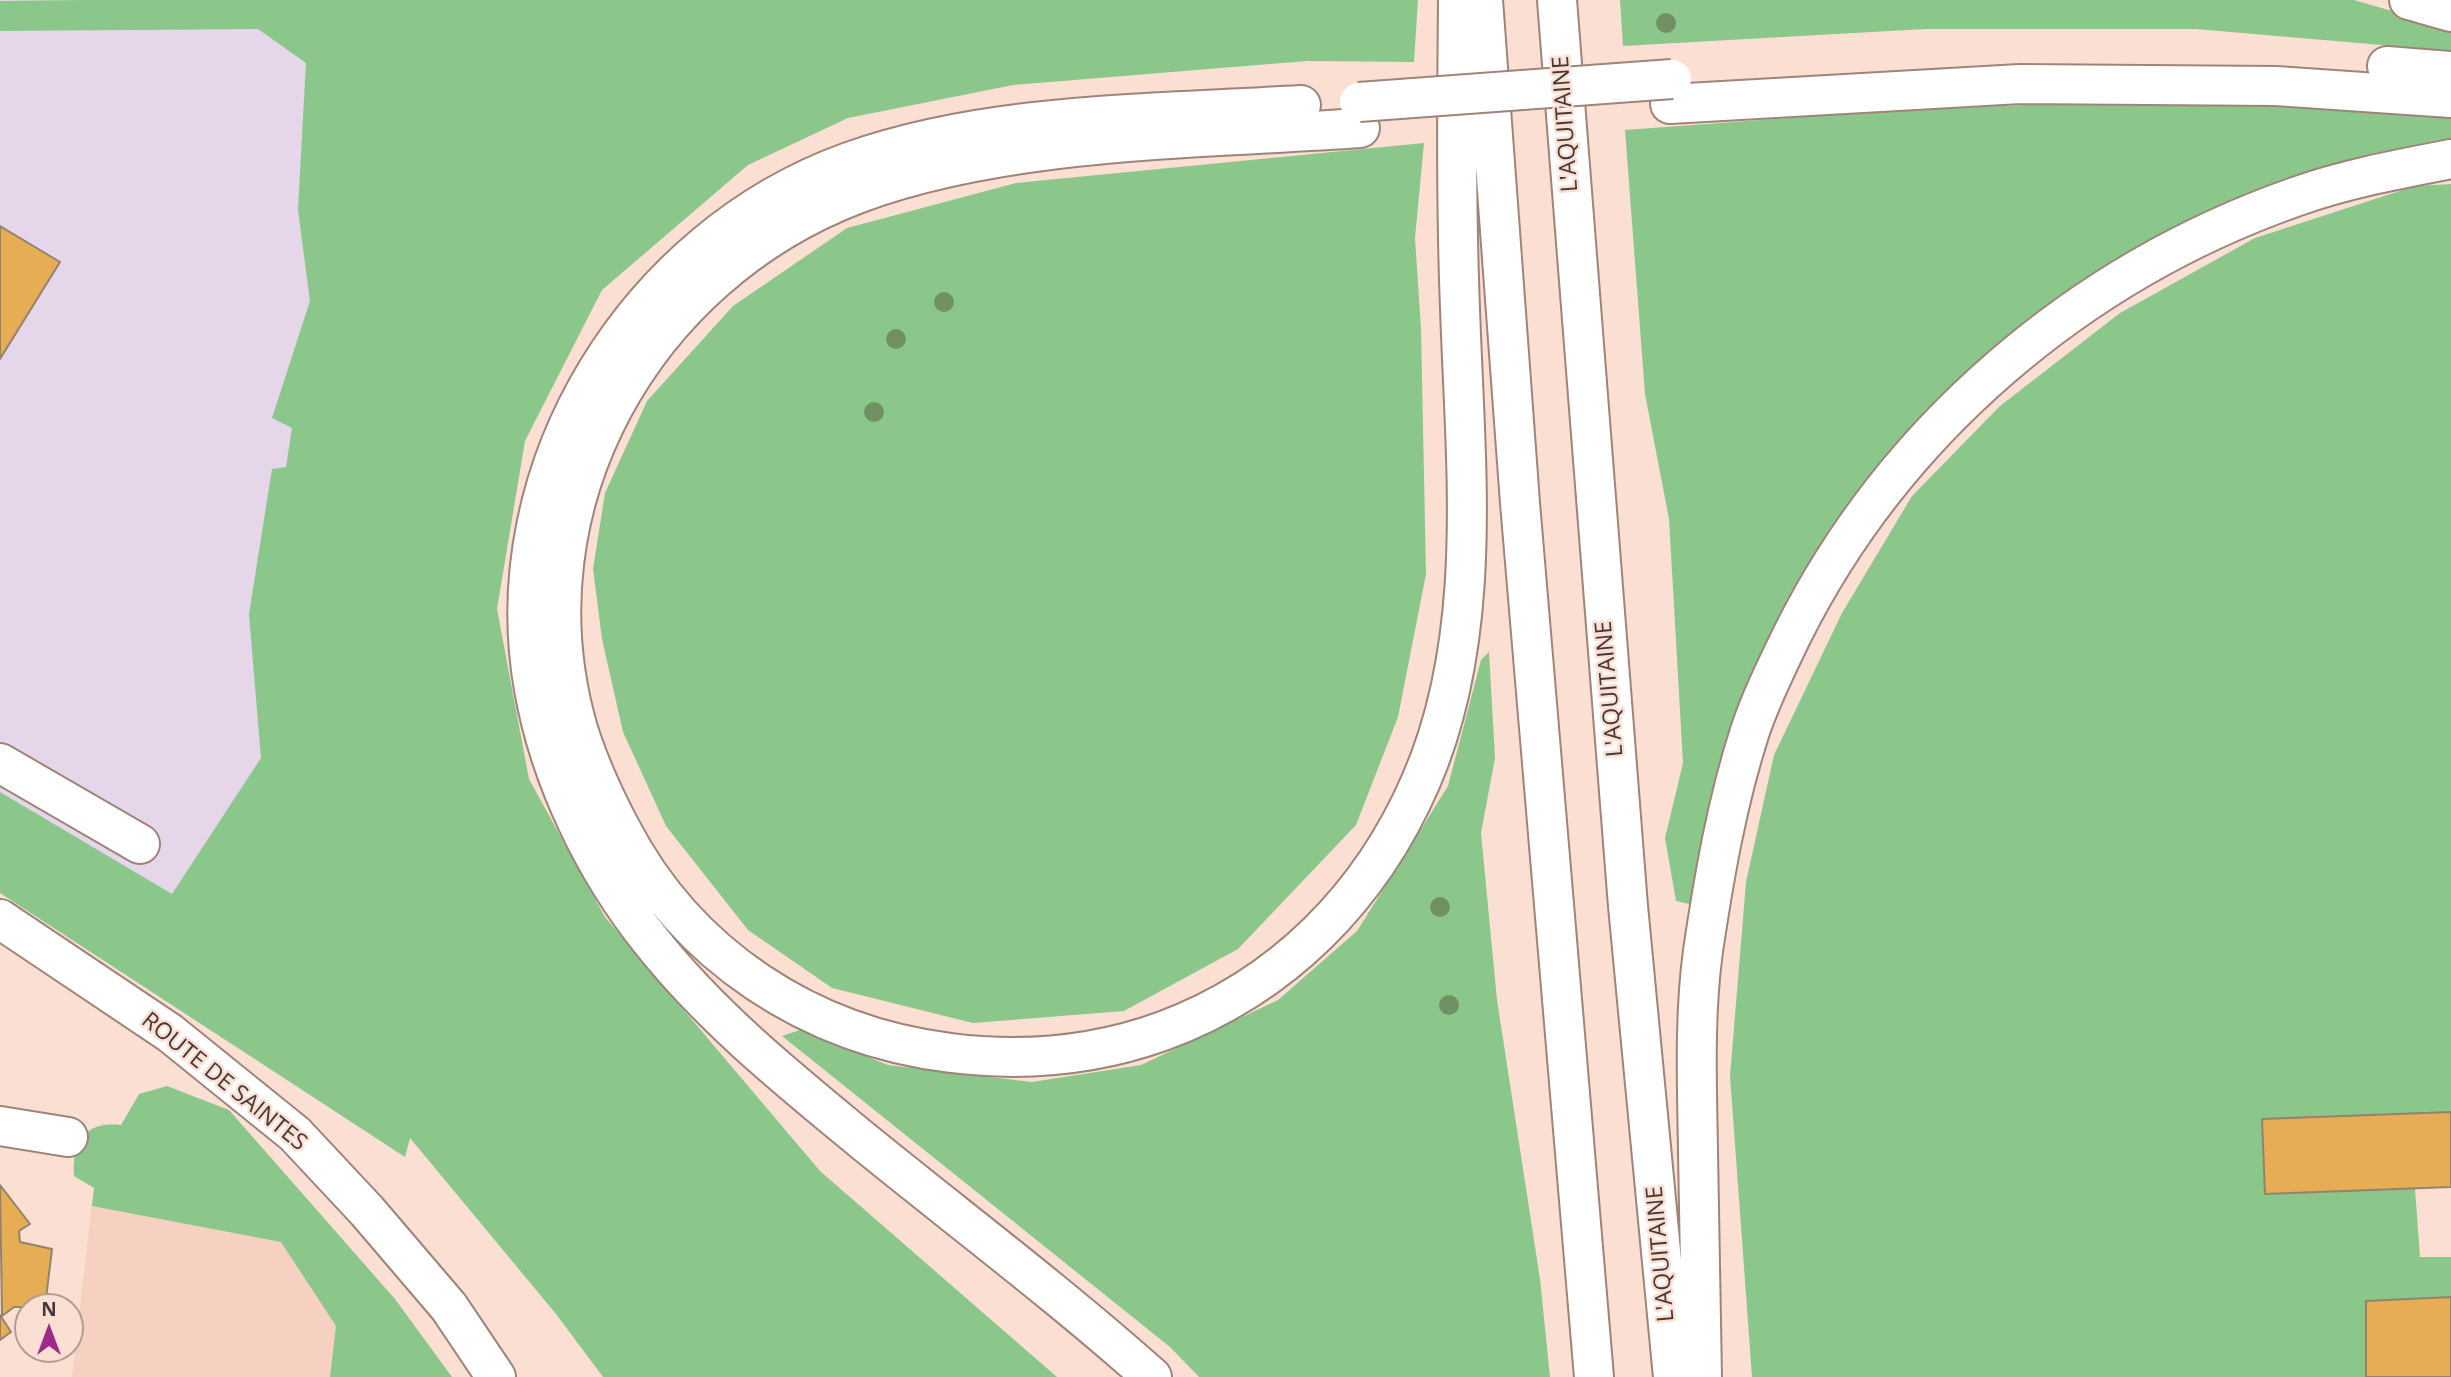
<!DOCTYPE html>
<style>
body{margin:0}
#map{position:relative;width:2451px;height:1377px;overflow:hidden;background:#fcdfd3;font-family:"Open Sans",sans-serif}
canvas{display:block}
.north{position:absolute;left:14px;top:1293px;width:70px;height:70px;box-sizing:border-box;background:#fcdfd3;border:2px solid #b29d93;border-radius:50%;rotate:0deg;font-size:19px;font-weight:700;line-height:28px;text-align:center;color:#443934}
.north::after{content:'';display:block;margin:auto;width:24px;height:32px;background:#9c2b88;clip-path:polygon(50% 0,100% 100%,50% 72%,0 100%)}
</style>
<div id="map">
<canvas width="2451" height="1377"></canvas>
<div class="north">N</div>
</div>
<script>
const c = document.querySelector('canvas').getContext('2d');
c.lineJoin = 'round';
function paint(path, color) {
  c.fillStyle = color;
  c.fill(path, 'evenodd');
}
function trace(path, color, width, dash) {
  c.strokeStyle = color;
  c.lineWidth = width;
  c.lineCap = dash ? 'butt' : 'round';
  c.setLineDash(dash || []);
  c.stroke(path);
}
function label(font, color, halo, rows, align = 'center') {
  c.font = font + ' "Open Sans",sans-serif';
  c.lineWidth = 5;
  c.setLineDash([]);
  c.textBaseline = 'middle';
  c.strokeStyle = halo;
  c.fillStyle = color;
  for (const [text, x, y, turn = 0] of rows) {
    c.save();
    c.translate(x, y);
    c.rotate((+turn || 0) * Math.PI / 180);
    c.textAlign = isNaN(turn) ? turn : align;
    if (halo) c.strokeText(text, 0, 0);
    c.fillText(text, 0, 0);
    c.restore();
  }
}
paint(new Path2D(`
 M 101,1123 L 262,1148 L 423,1377 L 72,1377 Z`), '#f6d1c2');
paint(new Path2D(`
 M 0,0 L 821,0 L 511,295 L 458,929 L 0,893 Z`), '#e5d6e9');
paint(new Path2D(`
 M 83,0 L 1418,0 L 1414,62 L 1307,61 L 1013,85 L 848,118 L 748,165 L 602,290 L 525,441 L 497,609 L 529,779 L 605,917 L 820,1171 L 1057,1377 L 603,1377 L 556,1314 L 410,1138 L 405,1157 L 0,893 L 0,792 L 172,894 L 261,758 L 249,614 L 272,469 L 286,467 L 292,428 L 272,418 L 310,301 L 298,210 L 306,63 L 258,29 L 0,31 L 0,1 Z
 M 1620,0 L 2354,0 L 2451,28 L 2451,51 L 2196,29 L 1925,29 L 1623,46 Z
 M 2186,98 L 2451,114 L 2451,144 L 2345,164 L 2140,246 L 2032,317 L 1921,420 L 1813,556 L 1751,695 L 1698,906 L 1676,901 L 1665,838 L 1683,763 L 1669,519 L 1645,394 L 1625,130 L 1883,111 Z
 M 1424,143 L 1415,238 L 1421,328 L 1426,574 L 1398,717 L 1356,825 L 1238,949 L 1124,1011 L 973,1023 L 832,988 L 748,930 L 666,826 L 623,732 L 602,639 L 593,569 L 605,493 L 647,401 L 733,306 L 847,228 L 1016,183 Z
 M 2451,184 L 2451,1187 L 2415,1189 L 2420,1257 L 2451,1257 L 2451,1377 L 1752,1377 L 1730,1076 L 1746,882 L 1774,755 L 1842,613 L 1912,496 L 2000,406 L 2120,313 L 2255,238 L 2415,186 Z
 M 1489,652 L 1495,758 L 1481,833 L 1497,1000 L 1540,1279 L 1550,1377 L 1199,1377 L 1170,1347 L 782,1036 L 800,1030 L 888,1065 L 1032,1082 L 1141,1065 L 1278,1000 L 1357,931 L 1448,786 L 1481,660 Z
 M 167,1086 L 229,1110 L 395,1299 L 452,1377 L 330,1377 L 336,1326 L 281,1242 L 92,1206 L 94,1188 L 74,1176 C 72,1142 84,1121 121,1125 L 139,1094 Z`), '#8bc78a');
const building = new Path2D(`
 M 0,226 L 60,262 L 0,359 Z
 M 2451,1112 L 2451,1187 L 2265,1194 L 2262,1119 Z
 M 0,1185 L 30,1224 L 19,1231 L 20,1242 L 52,1249 L 45,1307 L 14,1307 L 2,1316 Z
 M 2451,1297 L 2451,1377 L 2366,1377 L 2366,1301 Z
 M 0,1315 L 11,1332 L 0,1340 Z`);
paint(building, '#e6ad55');
trace(building, '#93836e', 2);
const minor = new Path2D(`
 M 0,763 L 140,844
 M 0,919 L 170,1033 L 295,1134 L 367,1211 L 449,1307 L 496,1377
 M 0,1126 L 68,1137`);
const highway = new Path2D(`
 M 1483,0 L 1520,503 L 1594,1377
 M 1557,0 L 1628,906 L 1673,1377
 M 2409,0 L 2451,12
 M 2387,66 L 2451,71
 M 1670,104 L 2020,84 L 2276,86 L 2451,98
 M 1360,128 C 1201,139 1006,138 857,194 C 644,275 513,505 578,729 C 589,764 604,797 621,829 C 687,956 810,1036 951,1053 C 1023,1062 1094,1056 1163,1031 C 1282,987 1371,897 1421,781 C 1485,634 1465,464 1460,308 C 1456,206 1457,103 1458,0
 M 1152,1377 C 1059,1294 959,1219 862,1140 C 788,1079 711,1017 651,941 C 594,870 550,779 534,689 C 494,466 638,238 849,162 C 988,112 1154,114 1301,105
 M 1702,1377 C 1701,1302 1700,1227 1698,1152 C 1697,1085 1694,1017 1703,951 C 1714,877 1727,802 1750,731 C 1761,698 1777,666 1792,635 C 1894,430 2079,273 2295,197 C 2345,179 2399,169 2451,159`);
trace(minor, '#9f8479', 42);
trace(highway, '#9f8479', 42);
trace(minor, '#fff', 38);
trace(highway, '#fff', 38);
const highwayBridge = new Path2D(`
 M 1359,102 L 1672,79`);
trace(highwayBridge, '#9f8479', 42, []);
trace(highwayBridge, '#fff', 38);
c.fillStyle = '#719164';
for (const [x, y] of [
 [1666,23],
 [944,302],
 [896,339],
 [874,412],
 [1440,907],
 [1449,1005]
]) {
  c.beginPath();
  c.arc(x, y, 10, 0, 2 * Math.PI);
  c.fill();
}
label('23px', '#443934', '#fcdfd3', [
 ["L'AQUITAINE",1566,124,-94],
 ["L'AQUITAINE",1610,689,-95],
 ["ROUTE DE SAINTES",224,1082,39],
 ["L'AQUITAINE",1661,1254,-95]
]);
</script>
